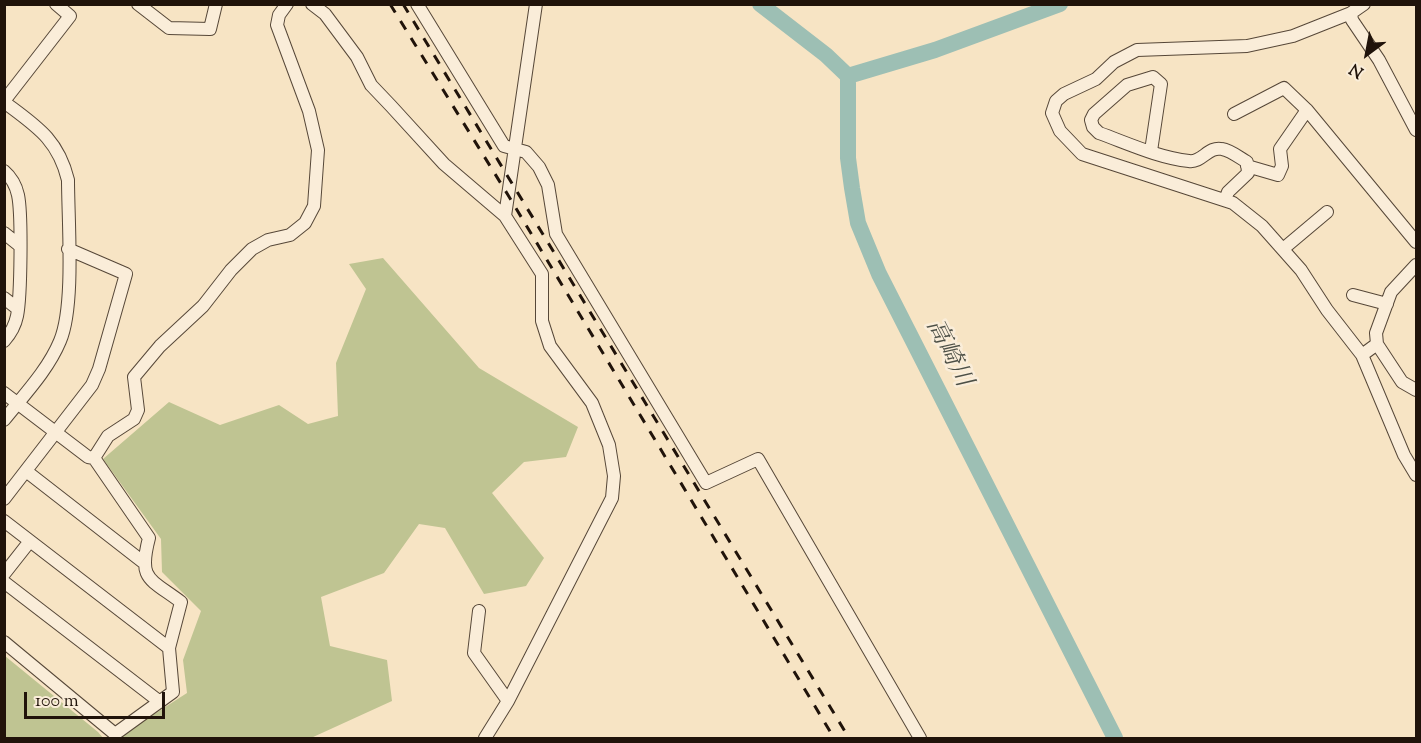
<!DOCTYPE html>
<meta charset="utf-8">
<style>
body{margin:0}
#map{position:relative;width:1421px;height:743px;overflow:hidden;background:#f7e4c4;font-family:"Sorts Mill Goudy",serif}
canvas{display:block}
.frame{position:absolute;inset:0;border:6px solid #20130a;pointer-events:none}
.north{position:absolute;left:1337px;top:24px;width:60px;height:60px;-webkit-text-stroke:4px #faedd9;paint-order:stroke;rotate:212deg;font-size:16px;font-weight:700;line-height:24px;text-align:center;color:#20130a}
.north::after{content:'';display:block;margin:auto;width:21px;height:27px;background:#20130a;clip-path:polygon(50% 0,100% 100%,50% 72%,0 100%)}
.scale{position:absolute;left:24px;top:692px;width:141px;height:27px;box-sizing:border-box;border:3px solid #20130a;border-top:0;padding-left:8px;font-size:18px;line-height:21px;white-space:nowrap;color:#20130a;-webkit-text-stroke:4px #faedd9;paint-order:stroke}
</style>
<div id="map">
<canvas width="1421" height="743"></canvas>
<div class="frame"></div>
<div class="north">N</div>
<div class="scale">100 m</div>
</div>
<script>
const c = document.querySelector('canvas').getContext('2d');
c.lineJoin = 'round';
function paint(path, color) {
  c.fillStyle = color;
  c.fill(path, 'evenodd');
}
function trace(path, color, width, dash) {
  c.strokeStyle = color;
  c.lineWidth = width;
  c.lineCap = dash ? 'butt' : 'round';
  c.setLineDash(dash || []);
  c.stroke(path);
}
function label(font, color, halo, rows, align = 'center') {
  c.font = font + ' "Sorts Mill Goudy","Noto Serif JP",serif';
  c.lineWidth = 5;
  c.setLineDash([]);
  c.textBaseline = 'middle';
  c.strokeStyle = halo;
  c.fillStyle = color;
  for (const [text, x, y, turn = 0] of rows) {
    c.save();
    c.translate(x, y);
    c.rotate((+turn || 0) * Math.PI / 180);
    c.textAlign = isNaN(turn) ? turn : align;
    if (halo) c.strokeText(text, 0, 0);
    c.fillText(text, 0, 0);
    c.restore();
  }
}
paint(new Path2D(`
 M 383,258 L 479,368 L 578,427 L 566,457 L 524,462 L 492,493 L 544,558 L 526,586 L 484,594 L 445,528 L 419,524 L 384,573 L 321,597 L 330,646 L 387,660 L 392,701 L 311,738 L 117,738 L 187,693 L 183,660 L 201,611 L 162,572 L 161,539 L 103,459 L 169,402 L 220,425 L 279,405 L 308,424 L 338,416 L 336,363 L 366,289 L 349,264 Z
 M 5,656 L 98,732 L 103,738 L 5,738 Z`), '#bfc492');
trace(new Path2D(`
 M 760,4 L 826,55 L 848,76 L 848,158 L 852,188 L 858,223 L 879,274 L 1115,738
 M 848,76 L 935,50 L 1060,4`), '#9dbfb4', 16);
const minor = new Path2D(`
 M 138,4 L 169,28 L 210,29 L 216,4
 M 312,4 L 325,14 L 357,57 L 371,85 L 391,106 L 444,164 L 505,216
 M 417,4 L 504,146 L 526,152 L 539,167 L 548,185 L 556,234 L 706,483 L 758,459 L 920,738
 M 1364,4 L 1351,13 L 1352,20 L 1379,60 L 1416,130
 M 1351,13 L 1293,36 L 1247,46 L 1137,50 L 1114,62 L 1096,79 L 1064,94 L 1056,101 L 1052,113 L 1060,131 L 1082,154 L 1233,203 L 1262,226 L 1301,270 L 1327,310 L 1362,355 L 1404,455 L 1416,475
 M 4,101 L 70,16 L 56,4
 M 4,102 C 36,126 58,139 68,180 C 68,221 75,306 60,341 C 48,370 24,395 4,420
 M 1234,114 L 1284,88 L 1307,110
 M 1151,151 L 1161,84 L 1153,77 L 1127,85 L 1094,114 L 1091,120 L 1093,127 L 1099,133 C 1127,143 1159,158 1189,161 C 1202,163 1208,146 1222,149 C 1230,150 1240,158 1247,162 L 1248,173 L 1228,192 L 1225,200
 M 1247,166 L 1278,175 L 1282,166 L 1280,149 L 1307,110 L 1416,242
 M 4,171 C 11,177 16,186 18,195 C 22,214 21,297 17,316 C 15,326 11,333 4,341
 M 4,233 L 19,245
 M 1283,249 L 1327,212
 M 1353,295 L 1387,304
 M 4,298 L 18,309
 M 1377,344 L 1402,382 L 1416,390
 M 1362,355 L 1377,344 L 1376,333 L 1391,292 L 1416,265
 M 4,393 L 88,457 L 94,458 L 108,436 L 134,419 L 138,410 L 134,377 L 160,346 L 203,306 L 231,270 L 252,249 L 268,240 L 290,235 L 305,223 L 314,206 L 318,150 L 309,111 L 277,25 L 279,15 L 287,4
 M 26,471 L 143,562
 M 4,499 L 92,385 L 99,369 L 126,274 L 68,249
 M 4,521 L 169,648
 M 4,574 L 30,541
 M 4,582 L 160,702
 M 479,611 L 474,653 L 508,701
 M 4,642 L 115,734 L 173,692 L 169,648 L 181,602 C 149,578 138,580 149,538 L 94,458
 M 485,738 L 508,701 L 612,498 L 614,476 L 609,445 L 592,403 L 550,346 L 542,321 L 542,274 L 505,216 L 536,4`);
trace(minor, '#564738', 14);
trace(minor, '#faedd9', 12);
trace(new Path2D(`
 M 390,4 L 508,195 L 834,738
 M 403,4 L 849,738`), '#20130a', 3, [10, 10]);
label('italic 24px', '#4c4f46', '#faedd9', [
 ["高崎川",947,354,63]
]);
</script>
